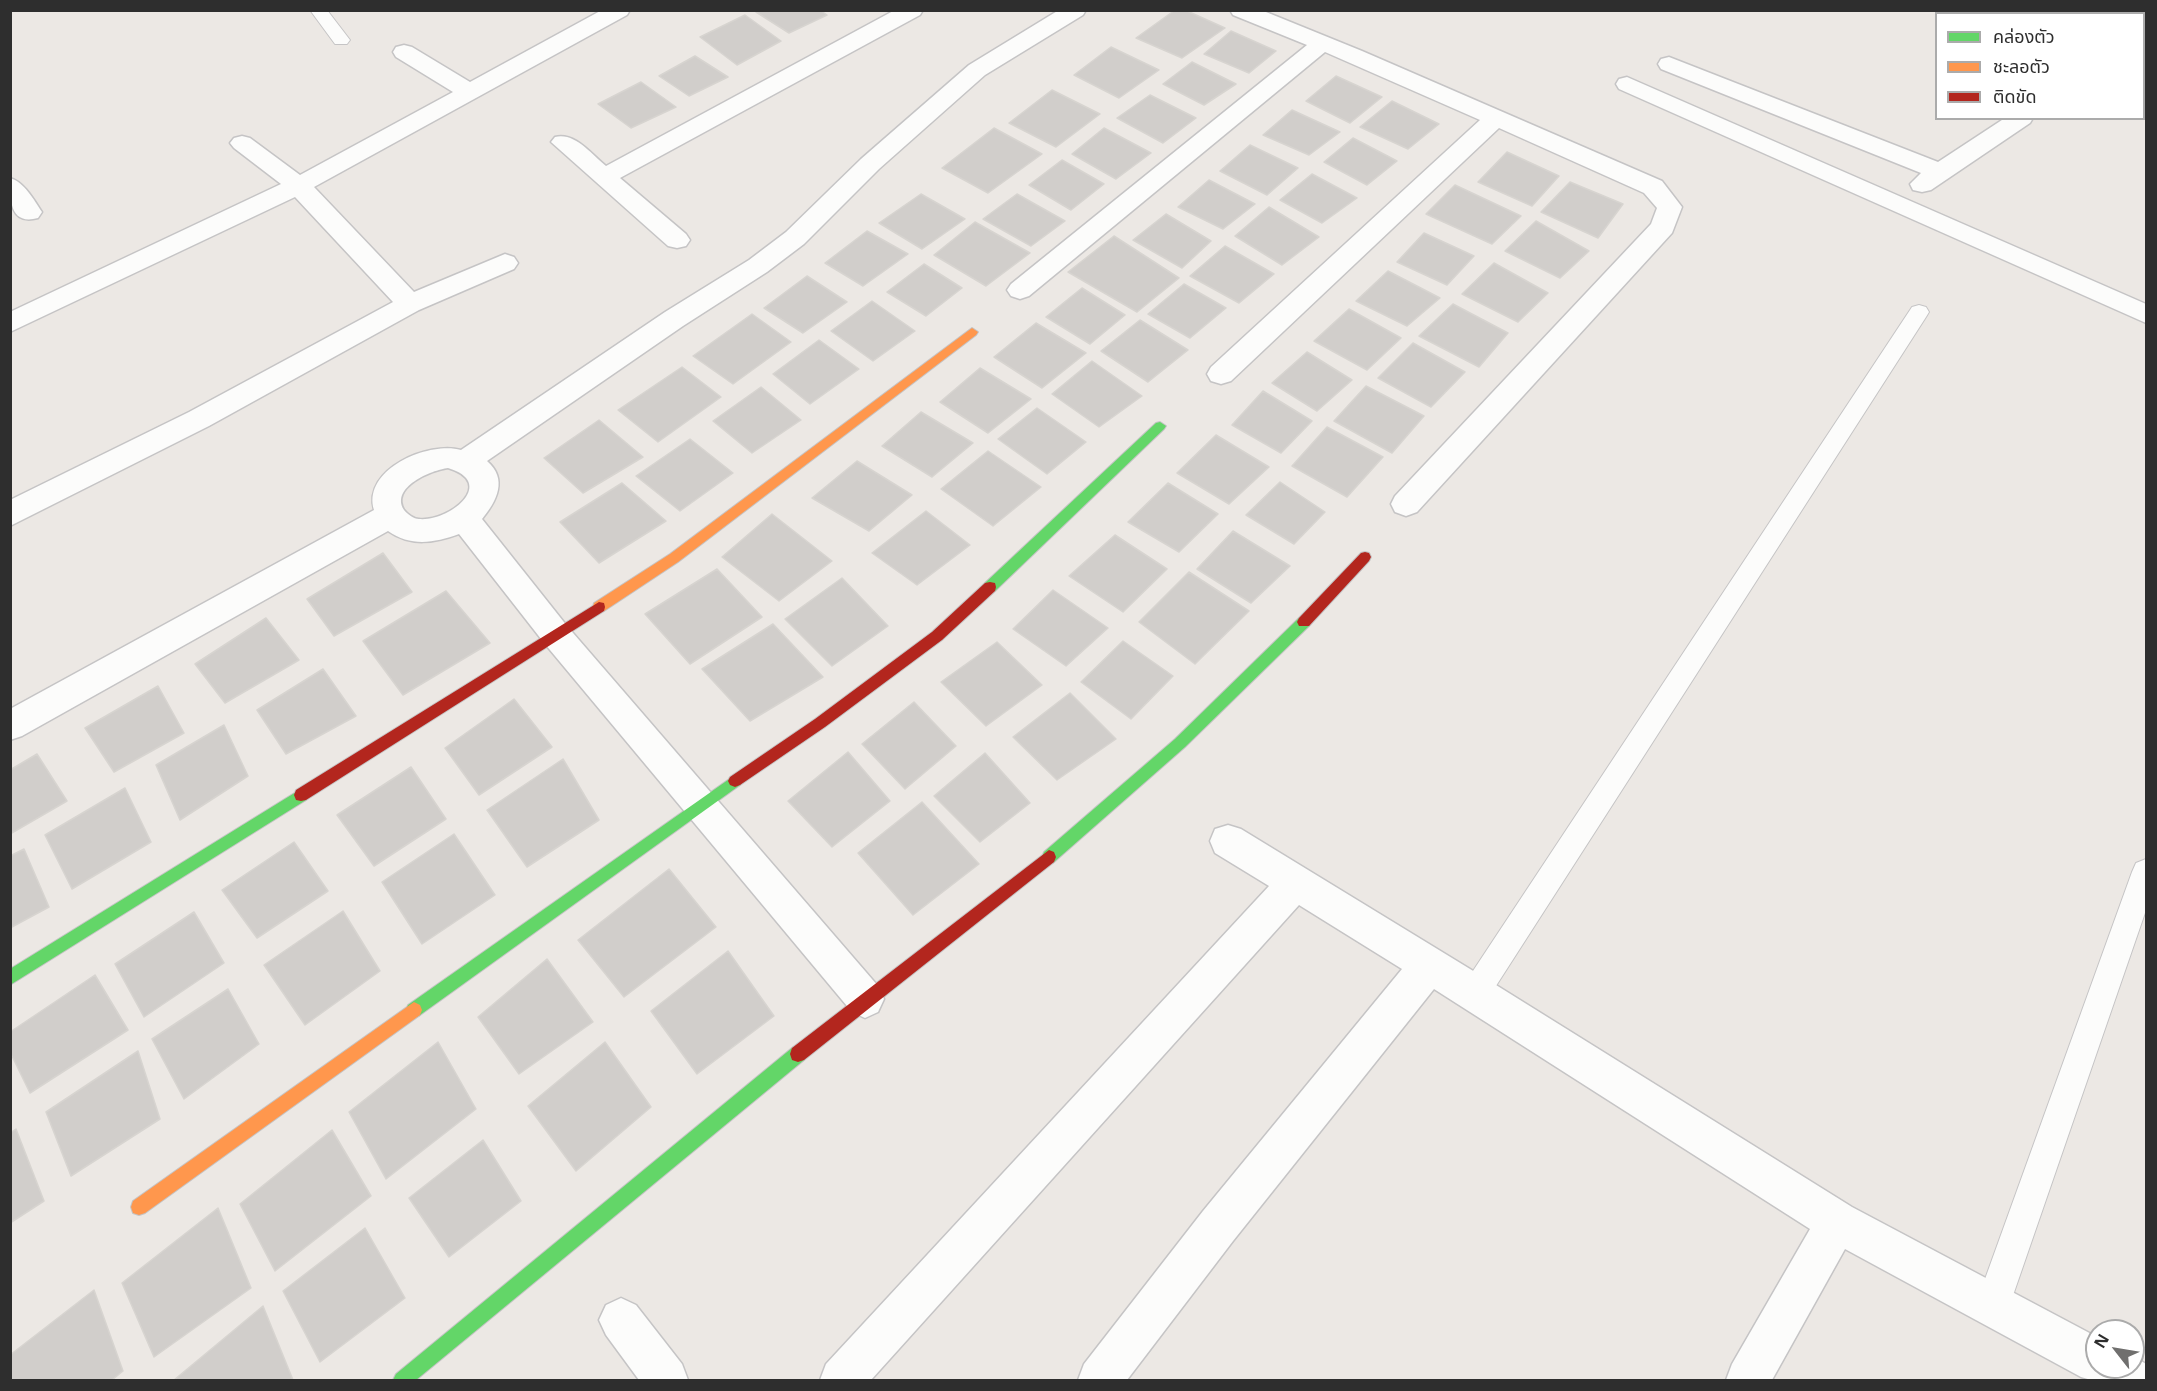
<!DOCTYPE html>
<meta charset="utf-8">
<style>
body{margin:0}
#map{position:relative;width:2157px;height:1391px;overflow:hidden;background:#ece8e4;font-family:"Open Sans","Noto Sans Thai",sans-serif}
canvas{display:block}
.frame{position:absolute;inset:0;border:12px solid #2e2e2e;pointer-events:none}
.legend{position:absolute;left:1935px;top:12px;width:210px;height:108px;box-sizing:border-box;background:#fff;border:2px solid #ababab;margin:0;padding:8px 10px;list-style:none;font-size:18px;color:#2e2e2e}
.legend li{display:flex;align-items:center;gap:12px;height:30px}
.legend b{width:30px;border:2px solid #ababab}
.north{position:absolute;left:2085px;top:1319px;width:60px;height:60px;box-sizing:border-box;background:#fff;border:2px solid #ababab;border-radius:50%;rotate:301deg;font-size:16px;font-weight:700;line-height:24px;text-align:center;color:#2e2e2e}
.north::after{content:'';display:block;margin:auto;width:21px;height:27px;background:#706f6e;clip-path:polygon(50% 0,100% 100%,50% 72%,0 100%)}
</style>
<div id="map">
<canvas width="2157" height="1391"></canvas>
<div class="frame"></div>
<ul class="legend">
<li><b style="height:8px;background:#63d668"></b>คล่องตัว</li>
<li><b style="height:8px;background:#ff974d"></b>ชะลอตัว</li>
<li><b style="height:8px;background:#b3261e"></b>ติดขัด</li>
</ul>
<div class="north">N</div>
</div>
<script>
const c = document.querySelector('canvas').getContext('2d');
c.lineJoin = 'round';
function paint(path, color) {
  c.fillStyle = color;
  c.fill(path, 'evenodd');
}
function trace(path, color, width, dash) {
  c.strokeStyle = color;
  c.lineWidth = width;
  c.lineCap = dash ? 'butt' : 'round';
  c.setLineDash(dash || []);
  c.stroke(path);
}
const building = new Path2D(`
 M 759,10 L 820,10 L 827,15 L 789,33 L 756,12 Z
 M 1175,10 L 1185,10 L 1225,28 L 1182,58 L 1136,38 Z
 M 745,15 L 781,41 L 737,65 L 700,37 Z
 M 1231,31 L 1276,51 L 1249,73 L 1204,54 Z
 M 1111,47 L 1159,70 L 1119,98 L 1074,75 Z
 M 695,56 L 728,77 L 689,96 L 659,76 Z
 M 1192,62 L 1236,84 L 1204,105 L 1163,84 Z
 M 1336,76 L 1382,97 L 1350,123 L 1306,101 Z
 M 641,82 L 676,107 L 631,128 L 598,104 Z
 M 1052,90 L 1100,114 L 1056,147 L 1009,123 Z
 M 1150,95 L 1196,118 L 1163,143 L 1117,118 Z
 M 1392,101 L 1439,124 L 1408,149 L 1360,127 Z
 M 1292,110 L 1340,132 L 1309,155 L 1263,135 Z
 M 994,128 L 1042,154 L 988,193 L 942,168 Z
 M 1104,128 L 1151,153 L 1116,179 L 1072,154 Z
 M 1353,138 L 1397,161 L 1367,185 L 1324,162 Z
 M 1250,145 L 1298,168 L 1267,195 L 1220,171 Z
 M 1507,152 L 1559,176 L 1532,206 L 1478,182 Z
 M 1062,160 L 1104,184 L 1071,210 L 1029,185 Z
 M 1312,174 L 1357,198 L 1322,223 L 1280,200 Z
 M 1209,180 L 1255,204 L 1223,229 L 1178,207 Z
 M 1570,182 L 1623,204 L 1598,238 L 1541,212 Z
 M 1455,185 L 1521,216 L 1492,244 L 1426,214 Z
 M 921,194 L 965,219 L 922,249 L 879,223 Z
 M 1017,194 L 1065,221 L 1031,246 L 983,219 Z
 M 1269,207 L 1319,237 L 1282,265 L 1235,236 Z
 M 1166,214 L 1211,241 L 1182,268 L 1133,240 Z
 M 1536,221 L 1589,251 L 1560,278 L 1505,251 Z
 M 975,222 L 1030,253 L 986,286 L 934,255 Z
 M 867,231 L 908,254 L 863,286 L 825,263 Z
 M 1424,233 L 1474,256 L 1447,285 L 1397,262 Z
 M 1114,236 L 1179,278 L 1137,312 L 1068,272 Z
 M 1225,246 L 1274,274 L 1239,303 L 1190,276 Z
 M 1494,263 L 1548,293 L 1518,322 L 1462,294 Z
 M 924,264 L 962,288 L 926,316 L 887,292 Z
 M 1388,271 L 1440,298 L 1407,326 L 1356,301 Z
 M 807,276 L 847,302 L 803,333 L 764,308 Z
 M 1184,284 L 1226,308 L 1190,338 L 1148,314 Z
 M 1082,288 L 1125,315 L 1090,344 L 1046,317 Z
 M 872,301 L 915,331 L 873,361 L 831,331 Z
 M 1453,304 L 1508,333 L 1479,367 L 1419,336 Z
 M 1349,309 L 1401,338 L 1367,370 L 1314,341 Z
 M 752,314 L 791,342 L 733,384 L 693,356 Z
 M 1140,320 L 1188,350 L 1148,382 L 1101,351 Z
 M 1036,323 L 1086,353 L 1042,388 L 994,357 Z
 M 819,340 L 859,369 L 810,404 L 773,374 Z
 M 1413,343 L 1465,372 L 1431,407 L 1378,378 Z
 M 1307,352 L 1352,380 L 1317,411 L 1272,383 Z
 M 1092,361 L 1142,396 L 1099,427 L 1052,394 Z
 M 682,367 L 721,397 L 658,442 L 618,410 Z
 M 980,368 L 1031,399 L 988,433 L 940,402 Z
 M 1366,386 L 1424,416 L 1392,453 L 1334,421 Z
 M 761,387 L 801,420 L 752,453 L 713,421 Z
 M 1263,391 L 1312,421 L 1281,453 L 1232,425 Z
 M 1037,408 L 1086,442 L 1047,474 L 998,439 Z
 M 921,412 L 973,443 L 932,477 L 882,446 Z
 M 599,420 L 643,457 L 583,493 L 544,458 Z
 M 1327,427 L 1383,457 L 1347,497 L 1292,466 Z
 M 1216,435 L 1269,467 L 1229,504 L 1177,473 Z
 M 690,439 L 733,473 L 680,511 L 636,476 Z
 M 988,451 L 1041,487 L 993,526 L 941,489 Z
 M 857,461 L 912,495 L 869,531 L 812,498 Z
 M 1280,482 L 1325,512 L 1294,544 L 1246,515 Z
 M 622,483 L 666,521 L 599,563 L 560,522 Z
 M 1168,483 L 1218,514 L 1179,552 L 1128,522 Z
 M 926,511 L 970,545 L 917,585 L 872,553 Z
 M 772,514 L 832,561 L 779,601 L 722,557 Z
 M 1233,531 L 1290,566 L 1251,603 L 1197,569 Z
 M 1115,535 L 1167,569 L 1123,612 L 1069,576 Z
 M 383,553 L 412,592 L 334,636 L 307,599 Z
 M 717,569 L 762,617 L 690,664 L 645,614 Z
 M 1189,572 L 1249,611 L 1195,664 L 1139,622 Z
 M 842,578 L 888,626 L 832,666 L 785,619 Z
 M 1053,590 L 1108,628 L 1066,666 L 1013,629 Z
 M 446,591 L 490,643 L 403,695 L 363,641 Z
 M 266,618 L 299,660 L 225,703 L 195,664 Z
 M 773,624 L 823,677 L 750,721 L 702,669 Z
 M 1123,641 L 1173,676 L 1131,719 L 1081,682 Z
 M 997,642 L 1042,685 L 986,726 L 941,682 Z
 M 323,669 L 356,716 L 286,754 L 257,710 Z
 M 158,686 L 184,733 L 114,772 L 85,728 Z
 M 1070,693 L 1116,739 L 1057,780 L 1013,737 Z
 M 514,699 L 552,747 L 479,795 L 445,748 Z
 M 914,702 L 956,746 L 905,789 L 862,744 Z
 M 224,725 L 248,776 L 180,820 L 156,765 Z
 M 848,752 L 890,801 L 832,847 L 788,801 Z
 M 985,753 L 1030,803 L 980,842 L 934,796 Z
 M 37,754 L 67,801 L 10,834 L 10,770 Z
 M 563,759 L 599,820 L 527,867 L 487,810 Z
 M 411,767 L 446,819 L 374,866 L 337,815 Z
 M 125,788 L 151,842 L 72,889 L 45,835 Z
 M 922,802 L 979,864 L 913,915 L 858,853 Z
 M 454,834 L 495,895 L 422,944 L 382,882 Z
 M 294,842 L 328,891 L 257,938 L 222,890 Z
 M 24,849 L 49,907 L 10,928 L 10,856 Z
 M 669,869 L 716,927 L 624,997 L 578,940 Z
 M 343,911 L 380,971 L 305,1025 L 264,965 Z
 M 194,912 L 224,963 L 144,1017 L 115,964 Z
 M 728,951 L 774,1016 L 697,1074 L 651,1011 Z
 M 547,959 L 593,1022 L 519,1074 L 478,1017 Z
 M 95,975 L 128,1030 L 30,1093 L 10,1052 L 10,1032 Z
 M 228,989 L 259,1044 L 184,1099 L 152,1039 Z
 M 438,1042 L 476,1109 L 386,1179 L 349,1112 Z
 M 605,1042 L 651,1107 L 576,1171 L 528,1106 Z
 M 138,1051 L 160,1119 L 71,1176 L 46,1112 Z
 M 16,1129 L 44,1201 L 10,1223 L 10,1133 Z
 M 332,1130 L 371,1196 L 275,1271 L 240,1204 Z
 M 483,1140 L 521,1201 L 449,1257 L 409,1198 Z
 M 218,1208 L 251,1288 L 154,1357 L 122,1283 Z
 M 365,1228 L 405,1298 L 320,1362 L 283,1291 Z
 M 94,1290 L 123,1371 L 112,1380 L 10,1380 L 10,1355 Z
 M 263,1306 L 293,1380 L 174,1380 Z`);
paint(building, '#d1cecb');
trace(building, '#d7d4d0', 1.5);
const lane = new Path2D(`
 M 310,10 L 327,10 L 350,40 L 347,44 L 335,44 Z
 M 1919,305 L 1926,307 L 1929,312 L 1926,317 L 1485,1003 L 1475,1007 L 1465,1003 L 1460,993 L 1465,983 L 1912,307 Z
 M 2146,859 L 2146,910 L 2010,1304 L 2005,1316 L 1993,1321 L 1981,1316 L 1976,1304 L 2132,872 L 2136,863 Z`);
const street = new Path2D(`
 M 602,10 L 630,10 L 627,15 L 314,187 L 414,292 L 505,254 L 514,257 L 518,263 L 514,269 L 419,310 L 209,426 L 10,526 L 10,500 L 189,412 L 393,302 L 295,197 L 10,332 L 10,312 L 281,184 L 234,148 L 230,143 L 234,138 L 242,136 L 250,138 L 300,175 L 453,92 L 396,57 L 393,52 L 396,47 L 404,45 L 412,47 L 470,82 Z
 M 895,10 L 923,10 L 920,15 L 620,178 L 686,234 L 690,240 L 686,246 L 677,248 L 668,246 L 551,142 L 555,137 C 575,132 591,154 606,166 Z
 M 1059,10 L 1086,10 L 1083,15 L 985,75 L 879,169 L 804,244 L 767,272 L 683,326 L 487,461 C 508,479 497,501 482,519 L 567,626 L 878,986 L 884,999 L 878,1012 L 865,1018 L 852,1012 L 545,644 L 459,534 C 434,543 411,547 388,531 L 22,736 L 10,740 L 10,709 L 374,510 C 362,469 429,441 461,450 L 665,312 L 749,260 L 786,232 L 861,159 L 969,65 ZM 448,468 C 498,483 449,522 419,519 C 414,519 407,514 404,510 C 390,487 432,470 448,468 Z
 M 1230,10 L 1261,10 L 1362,51 L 1662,181 L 1682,207 L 1672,233 L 1417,512 L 1406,516 L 1395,512 L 1391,504 L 1395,496 L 1651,224 L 1657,208 L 1644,193 L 1499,128 L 1231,381 L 1221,384 L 1211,381 L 1207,374 L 1211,367 L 1480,120 L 1325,52 L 1029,296 L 1020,299 L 1011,296 L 1007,290 L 1011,284 L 1307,45 L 1233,15 Z
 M 2146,26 L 2146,41 L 2144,42 L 2144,27 Z
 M 1669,57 L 1938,162 L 2005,118 L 2033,118 L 2030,123 L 1931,190 L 1922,192 L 1913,190 L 1910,184 L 1921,173 L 1661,69 L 1658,64 L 1661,59 Z
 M 1627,77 L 2146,304 L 2146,323 L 1619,89 L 1616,84 L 1619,79 Z
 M 10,178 C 24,182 34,200 42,212 L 38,218 C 9,226 10,198 10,178 Z
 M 1228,825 L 1241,829 L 1488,980 L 1852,1207 L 2097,1337 L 2097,1367 L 2133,1367 L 2133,1356 L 2146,1364 L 2146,1380 L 2091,1380 L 2081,1377 L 1845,1249 L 1772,1380 L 1726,1380 L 1732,1364 L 1810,1229 L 1434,989 L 1233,1241 L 1127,1380 L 1078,1380 L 1084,1364 L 1203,1211 L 1402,969 L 1299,905 L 871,1380 L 820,1380 L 826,1364 L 1269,886 L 1215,853 L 1210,841 L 1215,829 Z
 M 621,1298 L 636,1305 L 682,1364 L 688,1380 L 639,1380 L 606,1335 L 599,1320 L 606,1305 Z`);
const fast = new Path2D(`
 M 1160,422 L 1166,426 L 1164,429 L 995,591 L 985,591 L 984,587 L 985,583 L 1156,423 Z
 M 1304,617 L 1309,618 L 1311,622 L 1309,626 L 1185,747 L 1054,862 L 1049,864 L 1044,862 L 1042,857 L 1044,852 L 1175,739 L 1299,618 Z
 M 735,775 L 740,777 L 742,781 L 740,785 L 420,1015 L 414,1018 L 408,1015 L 406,1010 L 408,1005 Z
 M 301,789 L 306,790 L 308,795 L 306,800 L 10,985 L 10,969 Z
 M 798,1046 L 804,1048 L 806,1054 L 804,1060 L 416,1380 L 393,1380 L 396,1374 L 792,1048 Z`);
const slow = new Path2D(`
 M 972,328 L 978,332 L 976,335 L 678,562 L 604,611 L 594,611 L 593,607 L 594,603 L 670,554 Z
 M 414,1002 L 420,1005 L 422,1010 L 420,1015 L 145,1213 L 139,1215 L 133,1213 L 131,1207 L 133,1201 Z`);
const jam = new Path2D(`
 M 1365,552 L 1369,553 L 1371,557 L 1369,561 L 1309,626 L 1299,626 L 1297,622 L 1299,618 L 1361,553 Z
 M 990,582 L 995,583 L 996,587 L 995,591 L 942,640 L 825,727 L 740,785 L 735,787 L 730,785 L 728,781 L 730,777 L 815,719 L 932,632 L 985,583 Z
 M 599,602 L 604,603 L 605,607 L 604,611 L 306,800 L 301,801 L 296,800 L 294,795 L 296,790 Z
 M 1049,850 L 1054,852 L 1056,857 L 1054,862 L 804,1060 L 798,1062 L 792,1060 L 790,1054 L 792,1048 Z`);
trace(lane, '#c5c4c5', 2);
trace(street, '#c5c4c5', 3);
trace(fast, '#c5c4c5', 2);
trace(slow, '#c5c4c5', 2);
trace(jam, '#c5c4c5', 2);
paint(lane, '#fcfcfb');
paint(street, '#fcfcfb');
paint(fast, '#63d668');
paint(slow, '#ff974d');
paint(jam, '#b3261e');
</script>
